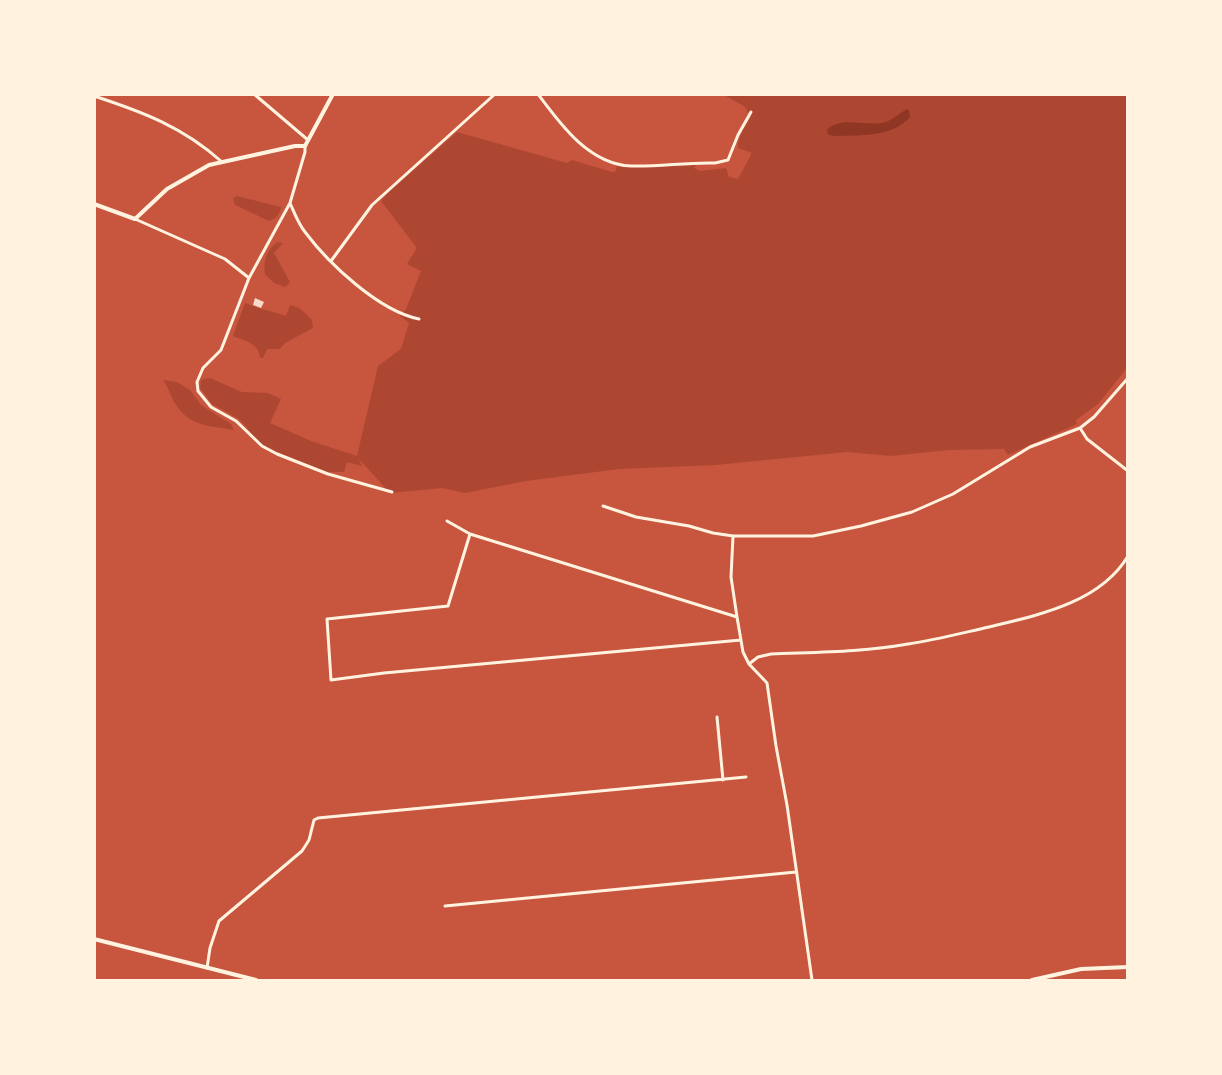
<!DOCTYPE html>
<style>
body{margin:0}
#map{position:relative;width:1222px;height:1075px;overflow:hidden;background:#c8553d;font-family:"Roboto Condensed",sans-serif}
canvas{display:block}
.frame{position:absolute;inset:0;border:96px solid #fff3e0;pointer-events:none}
</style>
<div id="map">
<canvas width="1222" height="1075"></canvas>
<div class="frame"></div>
</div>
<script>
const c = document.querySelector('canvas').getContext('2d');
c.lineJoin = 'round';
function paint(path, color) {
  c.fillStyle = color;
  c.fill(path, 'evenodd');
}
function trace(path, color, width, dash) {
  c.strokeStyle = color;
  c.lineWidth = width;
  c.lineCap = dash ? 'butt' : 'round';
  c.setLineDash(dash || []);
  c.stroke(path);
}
paint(new Path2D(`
 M 724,95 L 1127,95 L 1127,368 L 1098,404 L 1076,420 L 1077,424 L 1008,455 L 1004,449 L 949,450 L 891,456 L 847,452 L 716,465 L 619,469 L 526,481 L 465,493 L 442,488 L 390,493 L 359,459 L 362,466 L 347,462 L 344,472 L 326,472 L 263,446 L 239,419 L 212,404 L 200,388 L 201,380 L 210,378 L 242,392 L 268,393 L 281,399 L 270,423 L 311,441 L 357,456 L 378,366 L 401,349 L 409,323 L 400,316 L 406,309 L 421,271 L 407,264 L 417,248 L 381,201 L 390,191 L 457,132 L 567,163 L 572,160 L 612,172 L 615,172 L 617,166 L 631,167 L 697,163 L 694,168 L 700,171 L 726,168 L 729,177 L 738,179 L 752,153 L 738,148 L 738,142 L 743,129 L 751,117 L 744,106 Z
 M 237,196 L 281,207 C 279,215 277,218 269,221 L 235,205 L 233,198 Z
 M 278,242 L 283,243 L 274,253 L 290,282 L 285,287 L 274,283 L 265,274 C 263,261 267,248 278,242 Z
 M 245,303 C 259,309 272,311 286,316 L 290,305 C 300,306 306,314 312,320 L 313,328 L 285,343 L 280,349 L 267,349 L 263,358 L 260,358 C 259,343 245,341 233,336 Z
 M 163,380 L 177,382 L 190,390 L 201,405 L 231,424 L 234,430 C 209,425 192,428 176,405 C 171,398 169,388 163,380 Z`), '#ae4732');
paint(new Path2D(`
 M 907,109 L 909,110 L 910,117 C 892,138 858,135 833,136 L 828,134 L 827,130 C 840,116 865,126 882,123 C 892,121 898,114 907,109 Z`), '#8f3625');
paint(new Path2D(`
 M 255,298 L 264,302 L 261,308 L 253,305 Z`), '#f7dbc8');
trace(new Path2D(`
 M 254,94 L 308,140
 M 538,94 C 561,125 589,164 631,166 C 659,167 687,162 715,163 L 728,160 L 738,135 L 751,112
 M 94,96 C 143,112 183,127 222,162
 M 305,146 L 305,152 L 290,203 L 249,278 L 221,350 L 203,368 L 197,382 L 198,391 L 211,407 L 236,421 L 262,446 L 277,454 L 328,474 L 392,492
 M 290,203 C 294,212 298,223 305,232 C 329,264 379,311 419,319
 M 135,219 L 225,259 L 249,278
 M 331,261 L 372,205 L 495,94
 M 1080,428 L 1087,439 L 1128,471
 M 603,506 L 636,517 L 689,526 L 713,533 L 733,536 L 813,536 L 861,526 L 912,512 L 953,494 L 1030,447 L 1080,428 L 1094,417 L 1128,378
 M 447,521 L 470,534
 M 733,536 L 731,577 L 737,617 L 743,652 L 749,664 L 767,683 L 776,746 L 787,805 L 812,980
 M 737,617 L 470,534 L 448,606 L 327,619 L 331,680 L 384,673 L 741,640
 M 749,664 L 758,657 L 771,654 C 817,652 863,652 908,644 C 935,640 962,633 989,627 C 1038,615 1100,603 1128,556
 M 717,717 L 723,780
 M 445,906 L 796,872
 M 207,968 L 210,948 L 219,921 L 302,851 L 309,840 L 314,820 L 318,818 L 746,777`), '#fff3e0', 3);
trace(new Path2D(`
 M 94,204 L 135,219 L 167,189 L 209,165 L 295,146 L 305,146 L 333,94
 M 94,939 L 256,980
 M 1032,980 L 1081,969 L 1128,967`), '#fff3e0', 4);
</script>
